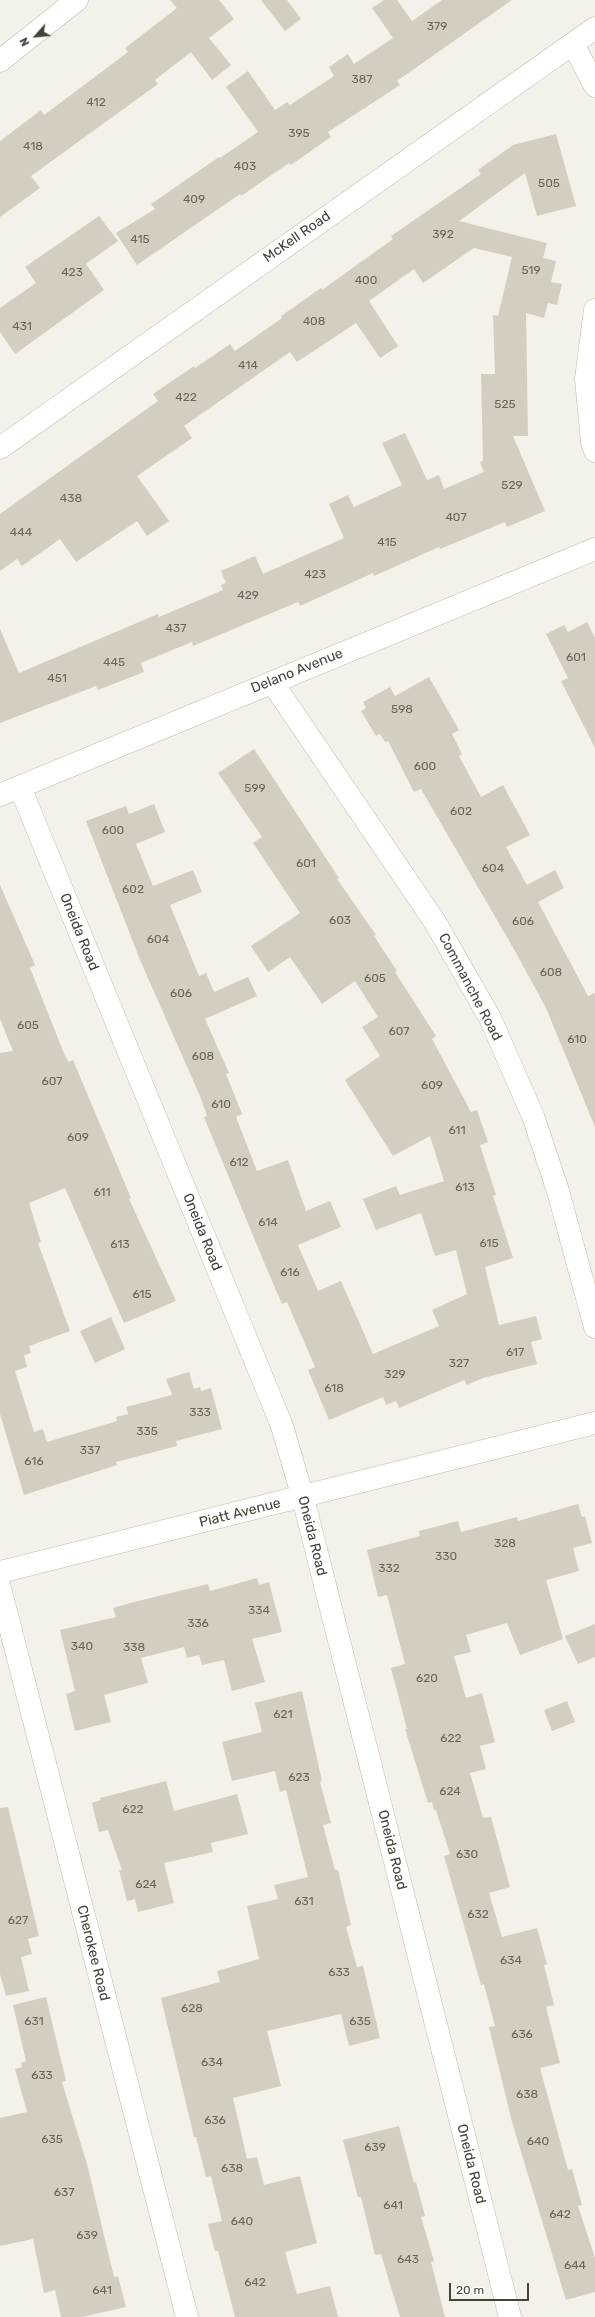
<!DOCTYPE html>
<style>
body{margin:0}
#map{position:relative;width:595px;height:2317px;overflow:hidden;background:#f3f1e9;font-family:Rubik,sans-serif}
canvas{display:block}
.north{position:absolute;left:16px;top:16px;width:40px;height:40px;-webkit-text-stroke:3px #fff;paint-order:stroke;rotate:243deg;font-size:11px;font-weight:700;line-height:16px;text-align:center;color:#464238}
.north::after{content:'';display:block;margin:auto;width:14px;height:18px;background:#464238;clip-path:polygon(50% 0,100% 100%,50% 72%,0 100%)}
.scale{position:absolute;left:449px;top:2283px;width:80px;height:18px;box-sizing:border-box;border:2px solid #464238;border-top:0;padding-left:5px;font-size:12px;line-height:14px;white-space:nowrap;color:#464238;-webkit-text-stroke:3px #fff;paint-order:stroke}
</style>
<div id="map">
<canvas width="595" height="2317"></canvas>
<div class="north">N</div>
<div class="scale">20 m</div>
</div>
<script>
const c = document.querySelector('canvas').getContext('2d');
c.lineJoin = 'round';
function paint(path, color) {
  c.fillStyle = color;
  c.fill(path, 'evenodd');
}
function trace(path, color, width, dash) {
  c.strokeStyle = color;
  c.lineWidth = width;
  c.lineCap = dash ? 'butt' : 'round';
  c.setLineDash(dash || []);
  c.stroke(path);
}
function label(font, color, halo, rows, align = 'center') {
  c.font = font + ' Rubik,sans-serif';
  c.lineWidth = 3.5;
  c.setLineDash([]);
  c.textBaseline = 'middle';
  c.strokeStyle = halo;
  c.fillStyle = color;
  for (const [text, x, y, turn = 0] of rows) {
    c.save();
    c.translate(x, y);
    c.rotate((+turn || 0) * Math.PI / 180);
    c.textAlign = isNaN(turn) ? turn : align;
    if (halo) c.strokeText(text, 0, 0);
    c.fillText(text, 0, 0);
    c.restore();
  }
}
paint(new Path2D(`
 M 170,0 L 219,0 L 234,19 L 209,38 L 231,65 L 212,80 L 191,52 L 155,80 L 158,84 L 31,176 L 40,188 L 0,217 L 0,141 L 41,110 L 44,115 L 128,52 L 125,48 L 177,8 Z
 M 261,0 L 287,0 L 301,19 L 285,31 Z
 M 384,0 L 397,0 L 412,21 L 442,0 L 512,0 L 397,81 L 400,85 L 328,132 L 331,137 L 291,165 L 289,163 L 241,196 L 240,194 L 137,265 L 116,233 L 155,209 L 151,204 L 219,157 L 220,158 L 258,132 L 226,87 L 248,71 L 275,110 L 287,102 L 290,105 L 334,76 L 329,67 L 348,54 L 354,64 L 393,38 L 372,8 Z
 M 556,134 L 576,206 L 537,216 L 525,173 L 459,221 L 547,243 L 543,258 L 556,261 L 551,282 L 562,284 L 557,305 L 548,303 L 544,318 L 526,313 L 528,436 L 513,436 L 545,511 L 507,527 L 505,522 L 440,549 L 439,547 L 374,576 L 373,573 L 300,606 L 298,602 L 193,646 L 192,642 L 141,663 L 144,672 L 98,690 L 96,686 L 0,723 L 0,629 L 19,673 L 158,614 L 159,617 L 223,590 L 221,585 L 226,583 L 221,571 L 255,556 L 263,574 L 344,538 L 329,504 L 348,495 L 354,507 L 402,485 L 382,443 L 405,433 L 427,480 L 439,475 L 444,489 L 484,472 L 480,462 L 483,461 L 481,374 L 495,374 L 493,315 L 498,316 L 512,257 L 474,248 L 423,283 L 414,269 L 369,301 L 398,346 L 380,358 L 356,323 L 297,362 L 290,352 L 184,426 L 192,438 L 137,476 L 169,521 L 147,536 L 137,521 L 76,562 L 60,539 L 22,566 L 17,559 L 0,571 L 0,514 L 158,401 L 153,394 L 194,366 L 195,368 L 230,344 L 235,351 L 282,318 L 281,316 L 321,288 L 322,290 L 393,239 L 391,236 L 481,174 L 478,170 L 513,145 Z
 M 99,216 L 118,241 L 86,264 L 104,290 L 15,354 L 0,332 L 0,308 L 36,283 L 25,267 Z
 M 587,622 L 595,638 L 595,748 L 561,681 L 568,678 L 546,634 L 564,625 L 568,632 Z
 M 429,677 L 459,730 L 452,734 L 462,754 L 459,756 L 481,797 L 503,785 L 530,835 L 506,847 L 527,885 L 555,870 L 564,888 L 538,902 L 588,996 L 595,993 L 595,1127 L 546,1008 L 515,951 L 421,789 L 414,792 L 388,741 L 385,742 L 380,734 L 376,736 L 361,711 L 366,708 L 363,702 L 390,687 L 395,696 Z
 M 254,749 L 339,878 L 337,879 L 376,935 L 374,936 L 397,971 L 395,972 L 436,1036 L 432,1039 L 471,1112 L 477,1110 L 488,1142 L 480,1145 L 496,1195 L 493,1196 L 513,1258 L 485,1267 L 499,1325 L 536,1316 L 542,1339 L 531,1342 L 537,1364 L 483,1378 L 467,1385 L 464,1380 L 399,1408 L 396,1401 L 386,1405 L 383,1397 L 329,1420 L 308,1370 L 315,1367 L 287,1302 L 282,1304 L 266,1267 L 204,1117 L 207,1116 L 200,1096 L 140,960 L 86,821 L 126,806 L 129,814 L 154,804 L 165,832 L 136,844 L 153,886 L 193,870 L 202,892 L 170,905 L 199,976 L 206,973 L 214,992 L 248,977 L 257,996 L 205,1019 L 229,1073 L 226,1074 L 242,1114 L 236,1117 L 257,1171 L 288,1160 L 306,1211 L 330,1201 L 341,1227 L 298,1245 L 318,1291 L 341,1281 L 373,1354 L 439,1326 L 432,1310 L 467,1294 L 456,1250 L 435,1256 L 421,1213 L 376,1230 L 363,1199 L 396,1186 L 400,1195 L 444,1181 L 430,1136 L 393,1156 L 345,1080 L 380,1056 L 362,1027 L 378,1017 L 355,981 L 322,1004 L 290,957 L 268,972 L 251,946 L 300,913 L 253,843 L 262,837 L 218,773 Z
 M 0,885 L 35,965 L 30,968 L 65,1056 L 69,1062 L 73,1060 L 131,1198 L 129,1199 L 176,1301 L 124,1323 L 65,1188 L 29,1203 L 41,1242 L 38,1243 L 70,1331 L 29,1346 L 31,1353 L 24,1355 L 27,1367 L 15,1371 L 34,1432 L 43,1429 L 47,1442 L 117,1421 L 116,1417 L 128,1414 L 126,1407 L 172,1395 L 166,1379 L 189,1372 L 194,1389 L 200,1387 L 201,1391 L 211,1388 L 222,1429 L 176,1441 L 177,1446 L 116,1462 L 117,1465 L 24,1495 L 0,1414 L 0,1053 L 13,1051 L 0,1019 Z
 M 111,1317 L 125,1349 L 95,1363 L 80,1331 Z
 M 578,1504 L 582,1517 L 585,1516 L 592,1543 L 573,1548 L 579,1571 L 546,1580 L 563,1639 L 520,1655 L 507,1623 L 466,1635 L 471,1652 L 454,1656 L 466,1698 L 482,1693 L 495,1742 L 480,1746 L 486,1769 L 470,1773 L 483,1818 L 491,1817 L 510,1887 L 489,1893 L 502,1937 L 537,1928 L 547,1964 L 544,1965 L 554,2005 L 546,2007 L 560,2063 L 540,2068 L 568,2170 L 572,2169 L 582,2205 L 578,2206 L 595,2258 L 595,2292 L 566,2300 L 512,2122 L 489,2027 L 495,2026 L 484,1984 L 481,1985 L 444,1856 L 450,1854 L 436,1810 L 434,1810 L 432,1802 L 428,1803 L 405,1729 L 407,1729 L 391,1668 L 405,1664 L 387,1595 L 378,1597 L 367,1550 L 420,1536 L 419,1531 L 458,1521 L 461,1532 L 517,1517 L 518,1521 Z
 M 257,1578 L 259,1585 L 269,1582 L 282,1632 L 252,1639 L 265,1682 L 232,1691 L 224,1660 L 202,1665 L 199,1655 L 187,1658 L 184,1647 L 141,1658 L 148,1683 L 104,1695 L 111,1722 L 75,1731 L 66,1694 L 75,1691 L 60,1630 L 116,1617 L 113,1608 L 134,1602 L 208,1584 L 210,1591 Z
 M 595,1624 L 595,1657 L 578,1664 L 565,1636 Z
 M 302,1691 L 322,1781 L 320,1782 L 331,1823 L 323,1825 L 335,1870 L 338,1870 L 351,1925 L 346,1927 L 357,1967 L 363,1966 L 380,2038 L 349,2046 L 341,2014 L 267,2031 L 281,2086 L 233,2098 L 247,2159 L 257,2157 L 264,2185 L 300,2176 L 317,2243 L 285,2252 L 297,2294 L 330,2286 L 338,2317 L 235,2317 L 218,2251 L 215,2251 L 208,2224 L 222,2221 L 211,2176 L 206,2177 L 196,2137 L 194,2137 L 161,1998 L 220,1982 L 217,1971 L 259,1959 L 247,1906 L 278,1899 L 274,1885 L 308,1877 L 286,1790 L 280,1792 L 275,1771 L 232,1781 L 222,1742 L 262,1732 L 255,1703 Z
 M 567,1701 L 575,1722 L 552,1731 L 544,1710 Z
 M 166,1781 L 174,1811 L 237,1794 L 248,1834 L 211,1843 L 213,1852 L 164,1863 L 174,1903 L 138,1912 L 135,1899 L 127,1901 L 119,1870 L 122,1870 L 108,1830 L 99,1832 L 92,1803 L 101,1800 L 100,1798 Z
 M 8,1807 L 39,1936 L 28,1939 L 32,1954 L 21,1957 L 29,1991 L 6,1996 L 0,1974 L 0,1808 Z
 M 46,1997 L 66,2081 L 62,2082 L 87,2164 L 114,2277 L 118,2276 L 126,2307 L 82,2317 L 61,2317 L 55,2290 L 44,2293 L 33,2239 L 0,2246 L 0,2118 L 27,2112 L 15,2069 L 22,2067 L 21,2063 L 26,2061 L 13,2005 Z
 M 399,2126 L 414,2183 L 416,2182 L 425,2216 L 421,2217 L 434,2261 L 431,2262 L 445,2317 L 400,2317 L 381,2254 L 375,2255 L 361,2197 L 358,2197 L 343,2140 Z`), '#d3cec0');
const minor = new Path2D(`
 M 573,44 L 595,86
 M 0,61 L 77,0
 M 595,310 L 586,379 L 592,442 L 595,451
 M 0,448 L 595,28
 M 272,682 L 435,922 L 490,1018 L 533,1116 L 558,1191 L 595,1327
 M 20,787 L 282,1426 L 303,1498 L 510,2317
 M 0,795 L 595,549
 M 0,1572 L 595,1423
 M 0,1588 L 187,2317`);
trace(minor, '#beb9ad', 23);
trace(minor, '#fff', 22);
label('12px', '#69655a', null, [
 ["379",437,27],
 ["387",362,80],
 ["412",96,103],
 ["395",299,134],
 ["418",33,147],
 ["403",245,167],
 ["505",549,184],
 ["409",194,200],
 ["392",443,235],
 ["415",140,240],
 ["519",531,271],
 ["423",72,273],
 ["400",366,281],
 ["408",314,322],
 ["431",22,327],
 ["414",248,366],
 ["422",186,398],
 ["525",505,405],
 ["529",512,486],
 ["438",71,499],
 ["407",456,518],
 ["444",21,533],
 ["415",387,543],
 ["423",315,575],
 ["429",248,596],
 ["437",176,629],
 ["601",576,658],
 ["445",114,663],
 ["451",57,679],
 ["598",402,710],
 ["600",425,767],
 ["599",255,789],
 ["602",461,812],
 ["600",113,831],
 ["601",306,864],
 ["604",493,869],
 ["602",133,890],
 ["603",340,921],
 ["606",523,922],
 ["604",158,940],
 ["608",551,973],
 ["605",375,979],
 ["606",181,994],
 ["605",28,1026],
 ["607",399,1032],
 ["610",577,1040],
 ["608",203,1057],
 ["607",52,1082],
 ["609",432,1086],
 ["610",221,1105],
 ["611",457,1131],
 ["609",78,1138],
 ["612",239,1163],
 ["613",465,1188],
 ["611",102,1193],
 ["614",268,1223],
 ["615",489,1244],
 ["613",120,1245],
 ["616",290,1273],
 ["615",142,1295],
 ["617",515,1353],
 ["327",459,1364],
 ["329",395,1375],
 ["618",334,1389],
 ["333",200,1413],
 ["335",147,1432],
 ["337",90,1451],
 ["616",34,1462],
 ["328",505,1544],
 ["330",446,1557],
 ["332",389,1569],
 ["334",259,1611],
 ["336",198,1624],
 ["340",82,1647],
 ["338",134,1648],
 ["620",427,1679],
 ["621",283,1715],
 ["622",451,1739],
 ["623",299,1778],
 ["624",450,1792],
 ["622",133,1810],
 ["630",467,1855],
 ["624",146,1885],
 ["631",304,1902],
 ["632",478,1915],
 ["627",18,1921],
 ["634",511,1961],
 ["633",339,1973],
 ["628",192,2009],
 ["631",34,2022],
 ["635",360,2022],
 ["636",522,2035],
 ["634",212,2063],
 ["633",42,2076],
 ["638",527,2095],
 ["636",215,2121],
 ["635",52,2140],
 ["640",538,2142],
 ["639",375,2148],
 ["638",232,2169],
 ["637",64,2193],
 ["641",393,2206],
 ["642",560,2215],
 ["640",242,2222],
 ["639",87,2236],
 ["643",408,2260],
 ["644",575,2266],
 ["642",255,2283],
 ["641",102,2291]
]);
label('14px', '#464238', '#fff', [
 ["McKell Road",297,237,-35],
 ["Delano Avenue",297,671,-22],
 ["Oneida Road",79,932,68],
 ["Commanche Road",470,987,62],
 ["Oneida Road",202,1232,68],
 ["Piatt Avenue",240,1513,-14],
 ["Oneida Road",312,1536,76],
 ["Oneida Road",392,1850,76],
 ["Cherokee Road",93,1953,76],
 ["Oneida Road",471,2164,76]
]);
</script>
